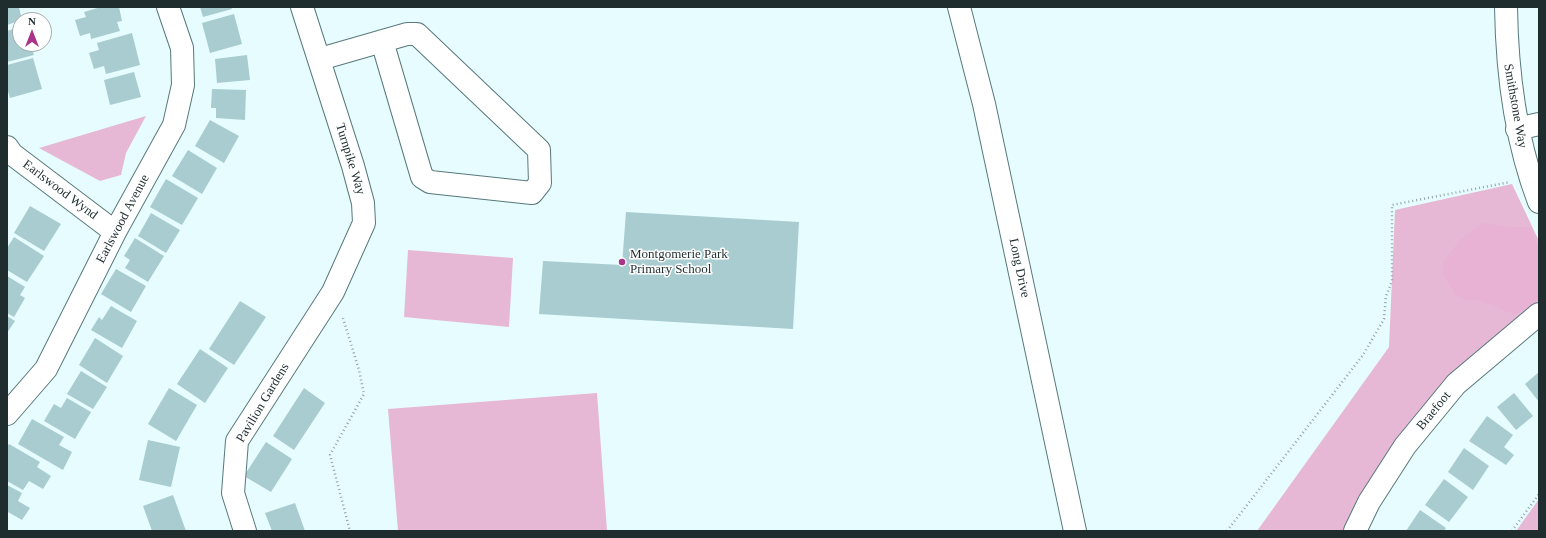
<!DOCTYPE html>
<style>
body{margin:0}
#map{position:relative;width:1546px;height:538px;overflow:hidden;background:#e6fcfe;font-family:"Times New Roman",serif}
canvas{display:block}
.frame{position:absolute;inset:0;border:8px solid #1f2d2e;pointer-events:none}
.north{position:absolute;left:12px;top:12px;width:40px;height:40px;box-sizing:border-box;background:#fff;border:1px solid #a5abab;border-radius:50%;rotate:0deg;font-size:11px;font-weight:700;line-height:16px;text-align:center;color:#1f2d2e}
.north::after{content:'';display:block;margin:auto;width:14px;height:18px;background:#aa338a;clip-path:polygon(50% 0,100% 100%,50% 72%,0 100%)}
</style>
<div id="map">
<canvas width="1546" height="538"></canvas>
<div class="frame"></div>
<div class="north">N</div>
</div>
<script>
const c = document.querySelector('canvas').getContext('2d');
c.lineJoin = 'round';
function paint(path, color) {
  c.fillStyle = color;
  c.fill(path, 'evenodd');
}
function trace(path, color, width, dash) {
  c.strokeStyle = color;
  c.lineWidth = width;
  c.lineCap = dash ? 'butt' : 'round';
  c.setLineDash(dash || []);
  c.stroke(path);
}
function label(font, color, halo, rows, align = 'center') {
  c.font = font + ' "Times New Roman",serif';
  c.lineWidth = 3;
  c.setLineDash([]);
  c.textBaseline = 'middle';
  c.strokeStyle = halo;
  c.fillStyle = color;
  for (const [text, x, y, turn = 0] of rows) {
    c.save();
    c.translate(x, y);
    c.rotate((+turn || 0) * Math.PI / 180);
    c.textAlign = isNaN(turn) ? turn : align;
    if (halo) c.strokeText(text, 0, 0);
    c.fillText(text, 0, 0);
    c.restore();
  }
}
paint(new Path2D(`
 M 146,116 L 126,153 L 121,175 L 100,181 L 39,148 Z
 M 1512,184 L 1539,241 L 1539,302 L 1345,531 L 1257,531 L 1389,347 L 1395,210 Z
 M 408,250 L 513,258 L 509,327 L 404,317 Z
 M 597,393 L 607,531 L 398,531 L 388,409 Z
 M 1539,499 L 1539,531 L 1516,531 Z`), '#e6b8d5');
paint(new Path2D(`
 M 1483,222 L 1505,227 L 1530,227 L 1539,250 L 1539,299 L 1527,310 L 1513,314 L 1478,300 L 1464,300 L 1454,293 L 1442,272 L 1444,261 L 1459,241 Z`), '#e8b2d4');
paint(new Path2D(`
 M 7,7 L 19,7 L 22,20 L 7,25 Z
 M 101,7 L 119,7 L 122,21 L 117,22 L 120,31 L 91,39 L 90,33 L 80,36 L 75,20 L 86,17 L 84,12 Z
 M 200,7 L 231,7 L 232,9 L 203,17 Z
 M 234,14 L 242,44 L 210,53 L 202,23 Z
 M 20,27 L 20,44 L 30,44 L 34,55 L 7,62 L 7,31 Z
 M 132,33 L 140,65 L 106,74 L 104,66 L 94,69 L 89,53 L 99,50 L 97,43 Z
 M 247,55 L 250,80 L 217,83 L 215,59 Z
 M 33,58 L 42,89 L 10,98 L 7,88 L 7,65 Z
 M 134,72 L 141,97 L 110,105 L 104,80 Z
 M 212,89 L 246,90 L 245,120 L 216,118 L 216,108 L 211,108 Z
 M 210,120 L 239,136 L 224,163 L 195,146 Z
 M 188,150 L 217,168 L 202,194 L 172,176 Z
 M 166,179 L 198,198 L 182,225 L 150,207 Z
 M 30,206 L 61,224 L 44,251 L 14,233 Z
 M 626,212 L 799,222 L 793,329 L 539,314 L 543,261 L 622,265 Z
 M 151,213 L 180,230 L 166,253 L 138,236 Z
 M 14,237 L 44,256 L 27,282 L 7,270 L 7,248 Z
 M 135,238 L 164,256 L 148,282 L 125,268 L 130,260 L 124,256 Z
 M 116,269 L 146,286 L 131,312 L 101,294 Z
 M 7,276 L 25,287 L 20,295 L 25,298 L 14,317 L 7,313 Z
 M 240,301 L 266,317 L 234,365 L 209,349 Z
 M 111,306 L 137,321 L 122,348 L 91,330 L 99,317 L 102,320 Z
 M 7,316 L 15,321 L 7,333 Z
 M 95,338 L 123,356 L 107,383 L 79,365 Z
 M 200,349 L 228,368 L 205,403 L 177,384 Z
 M 81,371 L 107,387 L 93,409 L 67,394 Z
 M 1539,372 L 1539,402 L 1525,384 Z
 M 169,388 L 197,405 L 176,441 L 148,424 Z
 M 304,388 L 325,403 L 294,450 L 273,436 Z
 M 1514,393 L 1533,416 L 1516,430 L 1497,407 Z
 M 67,398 L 91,412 L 75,439 L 44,421 L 54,404 L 61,408 Z
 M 1487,416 L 1513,435 L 1504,447 L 1514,455 L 1506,465 L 1469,441 Z
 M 32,419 L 64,437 L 59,445 L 72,452 L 63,470 L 18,444 Z
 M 148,440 L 180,447 L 171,487 L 139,480 Z
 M 266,442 L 292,459 L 271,492 L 244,476 Z
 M 9,444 L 40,462 L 37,467 L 51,476 L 43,489 L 29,481 L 23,490 L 7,481 L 7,447 Z
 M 1464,448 L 1489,466 L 1473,490 L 1448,472 Z
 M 1444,479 L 1468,497 L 1449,522 L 1425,505 Z
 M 7,485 L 22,493 L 18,501 L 30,508 L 22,520 L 8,512 L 7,515 Z
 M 173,495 L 186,531 L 152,531 L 143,506 Z
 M 295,503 L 305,531 L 272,531 L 265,513 Z
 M 1420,510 L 1446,528 L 1444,531 L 1406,531 Z`), '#a8cccf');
const minor = new Path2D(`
 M 1506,7 C 1507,74 1515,139 1539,202
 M 320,59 L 407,34 L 417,34 L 539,150 L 540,183 L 532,193 L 430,182 L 422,177 L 382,41
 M 1517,129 L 1539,124
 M 7,147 L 12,154 L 115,232
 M 7,414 L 46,369 L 115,232 L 174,125 L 183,85 L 182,48 L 168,7
 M 245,531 L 233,493 L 237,441 L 333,292 L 364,223 L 363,203 L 353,166 L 302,7
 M 1355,531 L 1369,502 L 1405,446 L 1456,384 L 1539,314`);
const major = new Path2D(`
 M 959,7 L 984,104 L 1075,531`);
trace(minor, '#58797c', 24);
trace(major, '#58797c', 24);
trace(new Path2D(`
 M 343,318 L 359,370 L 364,394 L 330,455 L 350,531
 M 1227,531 L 1363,355 L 1384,319 L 1386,296 L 1392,281 L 1392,205 L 1510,182
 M 1512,531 L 1539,494`), '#92a4a6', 2.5, [1, 3]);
trace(minor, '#fff', 22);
trace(major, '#fff', 22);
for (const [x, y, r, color] of [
 [622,262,4,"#aa338a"]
]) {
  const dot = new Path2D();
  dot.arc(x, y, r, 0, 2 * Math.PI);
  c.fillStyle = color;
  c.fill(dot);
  trace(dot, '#fff', 1.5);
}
label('13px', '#1f2d2e', '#fff', [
 ["Smithstone Way",1515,106,80],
 ["Turnpike Way",350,159,73],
 ["Earlswood Wynd",60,190,37],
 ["Earlswood Avenue",123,219,-62],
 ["Long Drive",1019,268,78],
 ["Pavilion Gardens",263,403,-59],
 ["Braefoot",1434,411,-51]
]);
label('13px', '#1f2d2e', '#fff', [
 ["Montgomerie Park",630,255],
 ["Primary School",630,270]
], 'left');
</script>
